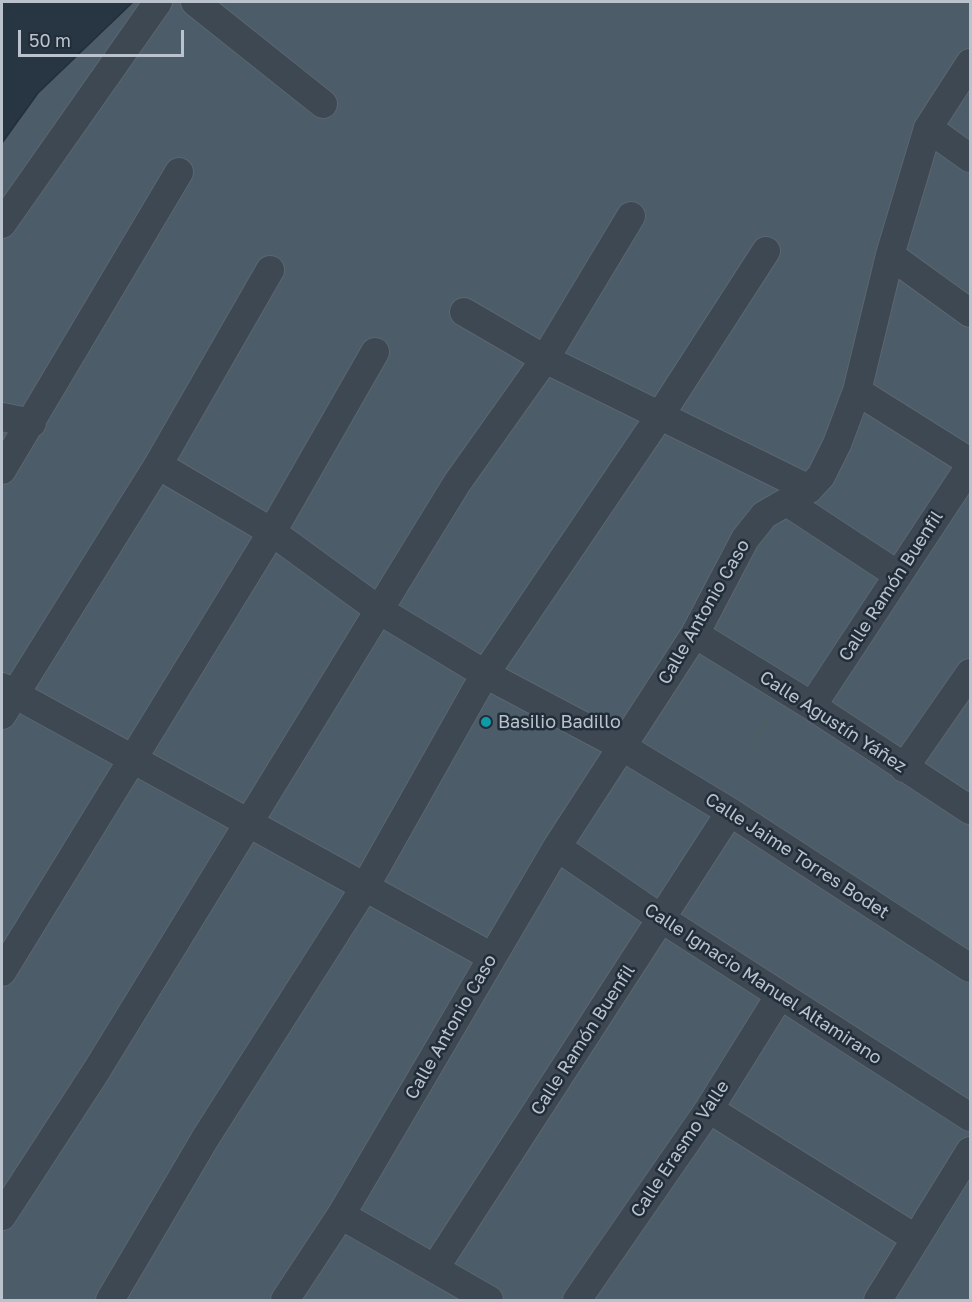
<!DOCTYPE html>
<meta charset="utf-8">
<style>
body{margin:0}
#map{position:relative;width:972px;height:1302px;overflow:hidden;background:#283643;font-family:"Golos Text",sans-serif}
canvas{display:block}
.frame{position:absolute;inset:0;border:3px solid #bac3cd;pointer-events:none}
.scale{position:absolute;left:18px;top:30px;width:166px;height:27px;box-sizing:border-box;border:3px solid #bac3cd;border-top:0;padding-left:8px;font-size:18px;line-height:21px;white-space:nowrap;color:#bac3cd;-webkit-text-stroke:4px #212d38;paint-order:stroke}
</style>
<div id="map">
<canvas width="972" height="1302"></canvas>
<div class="frame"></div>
<div class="scale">50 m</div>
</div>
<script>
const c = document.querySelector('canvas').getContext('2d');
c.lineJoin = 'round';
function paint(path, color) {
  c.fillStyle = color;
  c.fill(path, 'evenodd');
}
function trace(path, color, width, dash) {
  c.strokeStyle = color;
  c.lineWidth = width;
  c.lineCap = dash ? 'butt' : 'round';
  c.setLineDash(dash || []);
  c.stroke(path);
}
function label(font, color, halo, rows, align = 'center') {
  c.font = font + ' "Golos Text",sans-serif';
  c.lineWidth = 5;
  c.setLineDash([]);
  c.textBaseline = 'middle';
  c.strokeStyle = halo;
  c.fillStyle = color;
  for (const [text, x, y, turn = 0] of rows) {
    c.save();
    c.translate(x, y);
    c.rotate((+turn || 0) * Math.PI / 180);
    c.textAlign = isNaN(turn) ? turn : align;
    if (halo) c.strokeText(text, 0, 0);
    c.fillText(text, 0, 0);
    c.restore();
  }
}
const building = new Path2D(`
 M 133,2 L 970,2 L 970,1300 L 2,1300 L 2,143 L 38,93 Z`);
paint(building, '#4c5c69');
trace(building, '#232f3a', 1.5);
const minor = new Path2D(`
 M 195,2 L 323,104
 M 928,128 L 970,158
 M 2,224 L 158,2
 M 890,255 L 970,313
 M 464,312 L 545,359 L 809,489
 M 857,391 L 970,462
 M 2,417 L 32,423
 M 158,465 L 272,532 L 379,610 L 485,674 L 621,746 L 730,812 L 970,968
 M 2,470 L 179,172
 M 787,502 L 898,575
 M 695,634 L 812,706 L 970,810
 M 2,687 L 492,957
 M 812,706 L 970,466
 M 2,715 L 158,465 L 270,270
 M 904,768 L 970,673
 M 557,847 L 662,919 L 970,1117
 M 2,972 L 272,532 L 375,352
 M 709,1109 L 915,1238
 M 341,1215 L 489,1300
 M 2,1216 L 95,1073 L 457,483 L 545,359 L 631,216
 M 435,1268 L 730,812
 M 110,1300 L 206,1137 L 365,887 L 485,674 L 659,417 L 766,251
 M 285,1300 L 341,1215 L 557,847 L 695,634 L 745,539 L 764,515 L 809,489 L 821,476 L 837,444 L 857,391 L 890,255 L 928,128 L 970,63
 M 577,1300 L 709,1109 L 780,995
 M 878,1300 L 970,1151`);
trace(minor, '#5b6670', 30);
trace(new Path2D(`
 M 750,745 L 773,710`), '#496061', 4, [4.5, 4.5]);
trace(minor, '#3d4853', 28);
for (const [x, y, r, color] of [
 [486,722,6,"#0f9aa8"]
]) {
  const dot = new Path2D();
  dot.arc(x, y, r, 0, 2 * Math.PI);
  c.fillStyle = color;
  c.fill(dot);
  trace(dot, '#212d38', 2);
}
label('18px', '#bac3cd', '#212d38', [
 ["Calle Ramón Buenfil",891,586,-57],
 ["Calle Antonio Caso",704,612,-60],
 ["Calle Agustín Yáñez",833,722,33],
 ["Calle Jaime Torres Bodet",797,856,33],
 ["Calle Ignacio Manuel Altamirano",763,984,33],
 ["Calle Antonio Caso",451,1027,-60],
 ["Calle Ramón Buenfil",583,1040,-57],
 ["Calle Erasmo Valle",680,1149,-56]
]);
label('18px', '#bac3cd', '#212d38', [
 ["Basilio Badillo",498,722]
], 'left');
</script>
